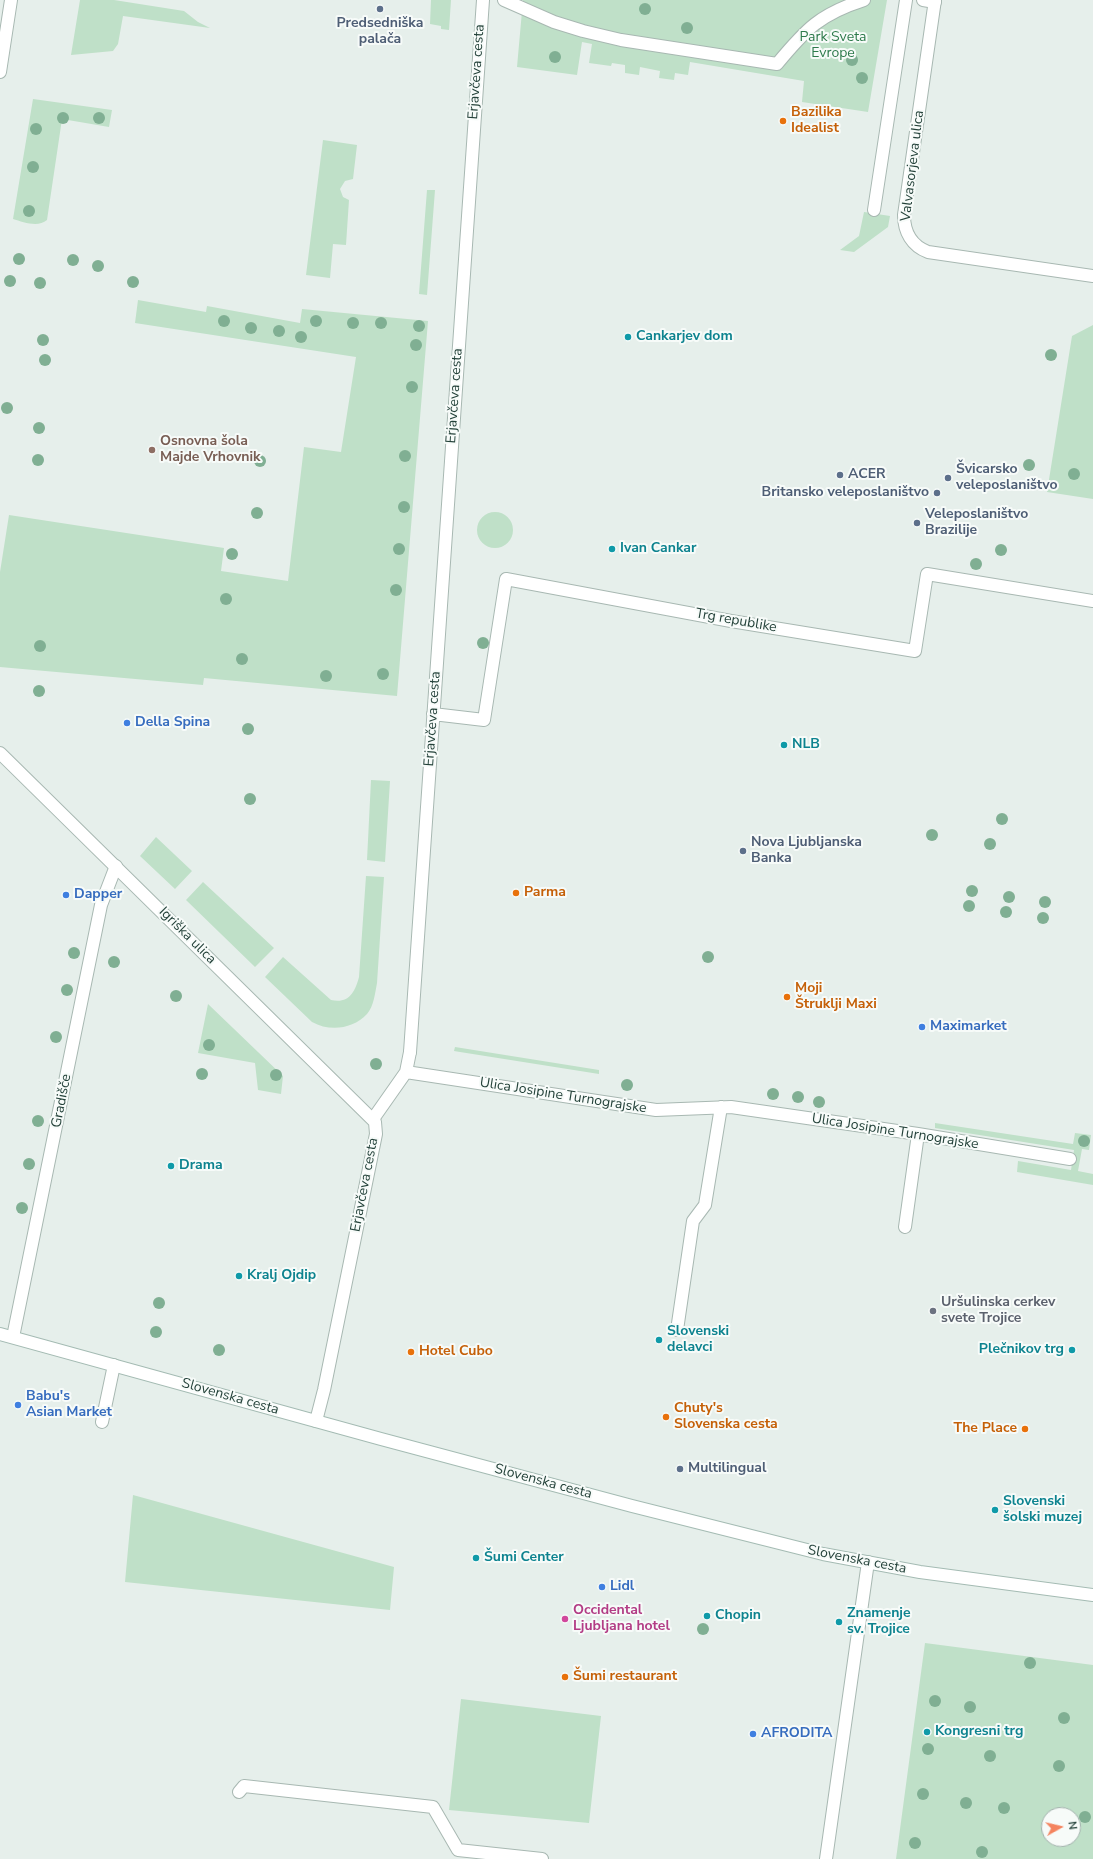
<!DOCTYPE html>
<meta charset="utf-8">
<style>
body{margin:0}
#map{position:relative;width:1093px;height:1859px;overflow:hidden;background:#e6efeb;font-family:"Nunito Sans",sans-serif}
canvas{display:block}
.north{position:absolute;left:1041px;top:1807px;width:40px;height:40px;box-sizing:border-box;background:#f7fbf9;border:1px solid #a3b1ad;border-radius:50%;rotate:82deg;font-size:11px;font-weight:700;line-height:16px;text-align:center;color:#24423a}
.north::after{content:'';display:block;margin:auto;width:14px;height:18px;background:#f4845f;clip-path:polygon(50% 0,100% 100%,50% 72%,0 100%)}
</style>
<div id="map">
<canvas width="1093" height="1859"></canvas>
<div class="north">N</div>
</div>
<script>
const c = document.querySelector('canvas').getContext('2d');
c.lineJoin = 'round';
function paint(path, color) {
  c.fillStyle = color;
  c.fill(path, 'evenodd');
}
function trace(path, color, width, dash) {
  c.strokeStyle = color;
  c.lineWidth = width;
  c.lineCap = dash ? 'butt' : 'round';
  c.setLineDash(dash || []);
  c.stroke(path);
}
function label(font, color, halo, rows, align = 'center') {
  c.font = font + ' "Nunito Sans",sans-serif';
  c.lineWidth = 4;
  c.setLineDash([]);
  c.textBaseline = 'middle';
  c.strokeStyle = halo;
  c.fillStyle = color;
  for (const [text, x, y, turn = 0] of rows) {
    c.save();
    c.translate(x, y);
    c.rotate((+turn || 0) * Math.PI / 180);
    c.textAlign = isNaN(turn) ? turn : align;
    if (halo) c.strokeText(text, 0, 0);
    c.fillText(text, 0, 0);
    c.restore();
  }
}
paint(new Path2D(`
 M 80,0 L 114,0 L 184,11 L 198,22 L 210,28 L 123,16 L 118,44 L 113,51 L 71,55 Z
 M 431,0 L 451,0 L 449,30 L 441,29 L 441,26 L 430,24 Z
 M 523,0 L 887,0 L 868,112 L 802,102 L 804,81 L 690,62 L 688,75 L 675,73 L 674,80 L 659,78 L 660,71 L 640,67 L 639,75 L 625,73 L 625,65 L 612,63 L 611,66 L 589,63 L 592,44 L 582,42 L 577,75 L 517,67 Z
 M 33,99 L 112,110 L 109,127 L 62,119 L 47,220 C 38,228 23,222 13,219 Z
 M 323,140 L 357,145 L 353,179 L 345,181 L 340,189 L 343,197 L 349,200 L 346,245 L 333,244 L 330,278 L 306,275 Z
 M 427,190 L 435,190 L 427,295 L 419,294 Z
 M 864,212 L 890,216 L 888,227 L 854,252 L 840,250 L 859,236 Z
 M 138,300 L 206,312 L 207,306 L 300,323 L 302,309 L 428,321 L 397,696 L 204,678 L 203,685 L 0,667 L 0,572 L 9,515 L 224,548 L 221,571 L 288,581 L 304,447 L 341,452 L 356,357 L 135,323 Z
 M 1093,325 L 1093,499 L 1047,492 L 1072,336 Z
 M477 530a18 18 0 1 1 36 0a18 18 0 1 1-36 0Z
 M 371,780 L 390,781 L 385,862 L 367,860 Z
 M 156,837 L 192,871 L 175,889 L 140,856 Z
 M 366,876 L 384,877 L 377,983 C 375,993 374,1006 367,1014 C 353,1029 330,1032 312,1022 L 265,977 L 283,957 L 331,1000 C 349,1004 355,992 359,977 Z
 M 203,882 L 274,948 L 255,967 L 186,900 Z
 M 208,1004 L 283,1076 L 281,1094 L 258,1090 L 255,1063 L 198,1053 Z
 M 455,1047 L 599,1070 L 599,1074 L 460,1052 L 454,1051 Z
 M 935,1123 L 1073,1144 L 1075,1133 L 1091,1135 L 1089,1150 L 1082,1149 L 1078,1171 L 1093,1174 L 1093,1185 L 1017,1172 L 1018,1161 L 1071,1170 L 1074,1150 L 935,1128 Z
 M 133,1495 L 394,1567 L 390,1610 L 125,1582 Z
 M 925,1643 L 1093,1665 L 1093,1859 L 896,1859 ZM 1049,1815 L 1073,1815 L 1073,1839 L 1049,1839 Z
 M 461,1699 L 601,1716 L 589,1823 L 449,1810 Z`), '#bfe0c8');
const lane = new Path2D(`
 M 504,0 L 554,22 L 583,31 L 621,40 L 777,64 C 806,29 820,14 864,0
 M 923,0 L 935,2
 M 874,210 L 906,0
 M 406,1072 L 656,1110 L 731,1107 L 918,1134 L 1070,1159
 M 373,1119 L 406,1072 L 410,1052
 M 905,1227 L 918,1134
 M 677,1330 L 693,1221 L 705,1205 L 721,1107
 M 13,1337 L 101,905 L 116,866
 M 102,1422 L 114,1365
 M 239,1792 L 244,1786 L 433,1807 L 458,1850 L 542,1859`);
const street = new Path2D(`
 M 935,0 L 904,215 C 904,232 912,246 928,252 L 1093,276
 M 0,72 L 11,0
 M 433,714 L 484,720 L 506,579 L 731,621 L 915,651 L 927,574 L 1093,601
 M 0,753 L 375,1122 L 376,1134 L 324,1390 L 316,1421
 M 410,1052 L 483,0
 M 826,1859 L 868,1562`);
const secondary = new Path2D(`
 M 0,1334 L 381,1439 L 632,1506 L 823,1554 L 920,1572 L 1093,1595`);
trace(lane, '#a8b8b2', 14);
trace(street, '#a8b8b2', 14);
trace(secondary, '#a4bbb3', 14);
trace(lane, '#fff', 12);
trace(street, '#fff', 12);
trace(secondary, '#fff', 12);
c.fillStyle = '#80af93';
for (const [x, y] of [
 [645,9],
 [687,28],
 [555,57],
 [852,60],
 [862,78],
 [63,118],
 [99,118],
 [36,129],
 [33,167],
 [29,211],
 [19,259],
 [73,260],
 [98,266],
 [10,281],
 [133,282],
 [40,283],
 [224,321],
 [316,321],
 [353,323],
 [381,323],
 [419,326],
 [251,328],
 [279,331],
 [301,337],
 [43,340],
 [416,345],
 [1051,355],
 [45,360],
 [412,387],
 [7,408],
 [39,428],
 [405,456],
 [38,460],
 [260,461],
 [1029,465],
 [1074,474],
 [404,507],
 [257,513],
 [399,549],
 [1001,550],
 [232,554],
 [976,564],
 [396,590],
 [226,599],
 [483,643],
 [40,646],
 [242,659],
 [383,674],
 [326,676],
 [39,691],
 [248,729],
 [250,799],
 [1002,819],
 [932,835],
 [990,844],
 [972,891],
 [1009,897],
 [1045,902],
 [969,906],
 [1006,912],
 [1043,918],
 [74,953],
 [708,957],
 [114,962],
 [67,990],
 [176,996],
 [56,1037],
 [209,1045],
 [376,1064],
 [202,1074],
 [276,1075],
 [627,1085],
 [773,1094],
 [798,1097],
 [819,1102],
 [38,1121],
 [1084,1141],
 [29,1164],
 [22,1208],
 [159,1303],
 [156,1332],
 [219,1350],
 [703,1629],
 [1030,1663],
 [935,1701],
 [970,1707],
 [1064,1718],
 [928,1749],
 [990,1756],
 [1059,1766],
 [923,1794],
 [966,1803],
 [1004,1808],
 [1085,1817],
 [915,1843],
 [982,1852]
]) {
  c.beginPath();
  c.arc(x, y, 6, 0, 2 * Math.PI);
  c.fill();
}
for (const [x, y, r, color] of [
 [380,9,4,"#5c6f8a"],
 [783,121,4,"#e8710a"],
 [628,337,4,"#0f9aa8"],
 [152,450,4,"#8d6e63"],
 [840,475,4,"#5c6f8a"],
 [948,478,4,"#5c6f8a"],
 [937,493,4,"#5c6f8a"],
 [917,523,4,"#5c6f8a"],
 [612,549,4,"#0f9aa8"],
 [127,723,4,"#3f7fe0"],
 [784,745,4,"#0f9aa8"],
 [743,851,4,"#5c6f8a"],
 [516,893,4,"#e8710a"],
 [66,895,4,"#3f7fe0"],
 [787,997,4,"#e8710a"],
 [922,1027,4,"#3f7fe0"],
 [171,1166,4,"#0f9aa8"],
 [239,1276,4,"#0f9aa8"],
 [933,1311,4,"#6b7280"],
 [659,1340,4,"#0f9aa8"],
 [1072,1350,4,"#0f9aa8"],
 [411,1352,4,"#e8710a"],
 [18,1405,4,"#3f7fe0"],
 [666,1417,4,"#e8710a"],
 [1025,1429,4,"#e8710a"],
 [680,1469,4,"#5c6f8a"],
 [995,1510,4,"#0f9aa8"],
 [476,1558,4,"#0f9aa8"],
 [602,1587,4,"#3f7fe0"],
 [707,1616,4,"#0f9aa8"],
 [565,1619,4,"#d1479c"],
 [839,1622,4,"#0f9aa8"],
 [565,1677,4,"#e8710a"],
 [927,1732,4,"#0f9aa8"],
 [753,1734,4,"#3f7fe0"]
]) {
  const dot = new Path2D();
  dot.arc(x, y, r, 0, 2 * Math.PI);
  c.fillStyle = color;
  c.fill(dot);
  trace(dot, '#f7fbf9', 1.5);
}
label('bold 14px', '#4e5e75', '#f7fbf9', [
 ["Predsedniška",380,24,"center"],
 ["palača",380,40,"center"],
 ["Švicarsko",956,470],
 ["veleposlaništvo",956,486],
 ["ACER",848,475],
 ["Britansko veleposlaništvo",929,493,"right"],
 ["Veleposlaništvo",925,515],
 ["Brazilije",925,531],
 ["Nova Ljubljanska",751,843],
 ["Banka",751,859],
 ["Multilingual",688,1469]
], 'left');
label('14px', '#2d7a4b', '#f7fbf9', [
 ["Park Sveta",833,38],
 ["Evrope",833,54]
]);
label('14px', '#24423a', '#f7fbf9', [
 ["Erjavčeva cesta",477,72,-86],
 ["Valvasorjeva ulica",913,166,-83],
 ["Erjavčeva cesta",455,396,-86],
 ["Trg republike",736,621,10],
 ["Erjavčeva cesta",433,719,-86],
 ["Igriška ulica",187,936,45],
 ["Ulica Josipine Turnograjske",563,1096,9],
 ["Gradišče",62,1101,-79],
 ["Ulica Josipine Turnograjske",895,1132,9],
 ["Erjavčeva cesta",365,1185,-79],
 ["Slovenska cesta",230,1397,16],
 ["Slovenska cesta",543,1482,15],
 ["Slovenska cesta",857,1560,11]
]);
label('bold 14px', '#c56008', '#f7fbf9', [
 ["Bazilika",791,113],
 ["Idealist",791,129],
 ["Parma",524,893],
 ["Moji",795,989],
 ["Štruklji Maxi",795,1005],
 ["Hotel Cubo",419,1352],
 ["Chuty's",674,1409],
 ["Slovenska cesta",674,1425],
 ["The Place",1017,1429,"right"],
 ["Šumi restaurant",573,1677]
], 'left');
label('bold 14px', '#0d838f', '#f7fbf9', [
 ["Cankarjev dom",636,337],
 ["Ivan Cankar",620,549],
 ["NLB",792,745],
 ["Drama",179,1166],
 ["Kralj Ojdip",247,1276],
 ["Slovenski",667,1332],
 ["delavci",667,1348],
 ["Plečnikov trg",1064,1350,"right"],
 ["Slovenski",1003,1502],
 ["šolski muzej",1003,1518],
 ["Šumi Center",484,1558],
 ["Znamenje",847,1614],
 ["sv. Trojice",847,1630],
 ["Chopin",715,1616],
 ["Kongresni trg",935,1732]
], 'left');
label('bold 14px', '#785e54', '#f7fbf9', [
 ["Osnovna šola",160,442],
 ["Majde Vrhovnik",160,458]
], 'left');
label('bold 14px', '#366cbe', '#f7fbf9', [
 ["Della Spina",135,723],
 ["Dapper",74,895],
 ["Maximarket",930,1027],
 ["Babu's",26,1397],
 ["Asian Market",26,1413],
 ["Lidl",610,1587],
 ["AFRODITA",761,1734]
], 'left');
label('bold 14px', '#5b616d', '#f7fbf9', [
 ["Uršulinska cerkev",941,1303],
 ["svete Trojice",941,1319]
], 'left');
label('bold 14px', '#b23c85', '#f7fbf9', [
 ["Occidental",573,1611],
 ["Ljubljana hotel",573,1627]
], 'left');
</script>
